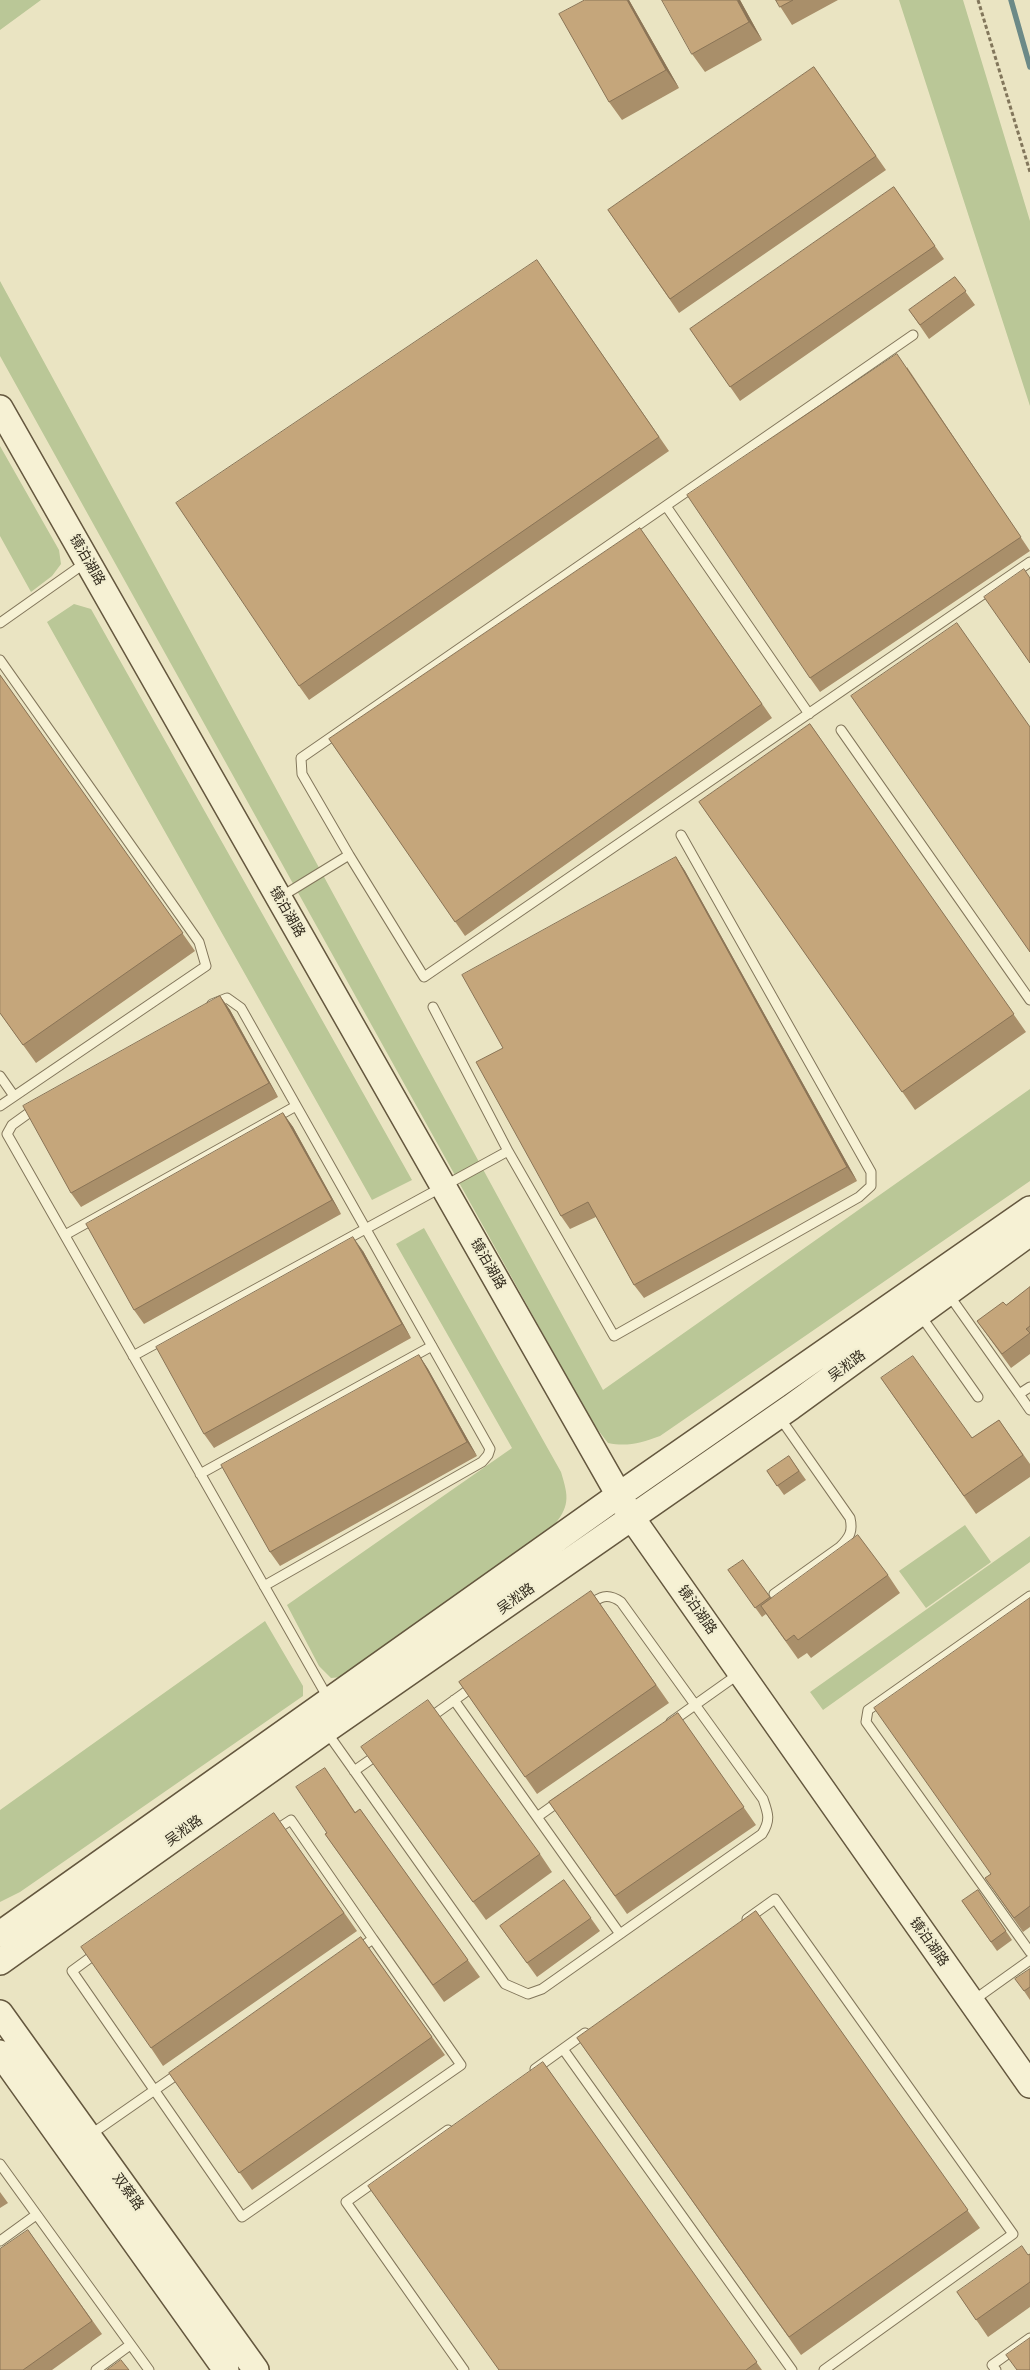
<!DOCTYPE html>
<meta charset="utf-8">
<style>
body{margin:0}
canvas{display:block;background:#eae4c2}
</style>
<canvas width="1030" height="2370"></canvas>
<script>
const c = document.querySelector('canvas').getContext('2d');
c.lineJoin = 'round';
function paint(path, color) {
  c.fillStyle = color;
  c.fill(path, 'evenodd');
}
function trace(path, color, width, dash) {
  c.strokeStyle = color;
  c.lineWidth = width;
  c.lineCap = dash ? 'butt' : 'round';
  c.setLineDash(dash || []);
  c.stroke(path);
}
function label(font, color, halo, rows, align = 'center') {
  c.font = font + ' "Roboto Serif","Noto Sans SC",serif';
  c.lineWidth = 4.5;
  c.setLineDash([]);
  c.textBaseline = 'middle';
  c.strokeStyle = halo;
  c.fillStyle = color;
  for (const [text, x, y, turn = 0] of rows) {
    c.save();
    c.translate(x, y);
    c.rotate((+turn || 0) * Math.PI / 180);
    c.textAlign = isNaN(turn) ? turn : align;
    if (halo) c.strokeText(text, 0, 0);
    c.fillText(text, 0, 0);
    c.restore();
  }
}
paint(new Path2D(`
 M 0,0 L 41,0 L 0,30 Z
 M 899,0 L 963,0 L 1030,221 L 1030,406 Z
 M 0,281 L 603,1390 L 1030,1089 L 1030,1181 L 660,1436 C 641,1443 627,1447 608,1443 L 592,1422 L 0,356 Z
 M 0,446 L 59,550 L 61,564 L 52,576 L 31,592 L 0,536 Z
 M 74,604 L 91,609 L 412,1180 L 372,1200 L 47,622 Z
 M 424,1228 L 561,1472 C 569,1498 570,1506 552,1528 L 342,1677 L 331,1678 L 319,1666 L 287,1605 L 512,1448 L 396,1244 Z
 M 965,1525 L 991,1562 L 926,1608 L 899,1571 Z
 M 1030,1536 L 1030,1562 L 823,1710 L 810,1692 Z
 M 265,1621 L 303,1686 L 303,1696 L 20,1892 L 0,1902 L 0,1810 Z`), '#bac797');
trace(new Path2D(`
 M 1011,0 L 1030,67`), '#6c8a87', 5.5);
const lane = new Path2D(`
 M 666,506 L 809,714
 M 0,623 L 85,563
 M 0,660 L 199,942 L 206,966 L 0,1106
 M 841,730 L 1030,1000
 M 349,855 L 302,774 L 301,758 L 913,335
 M 279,898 L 349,855 L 424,977 L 1030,562
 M 212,1004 L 227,998 L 241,1008 L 490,1449 L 488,1455 L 482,1462 L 264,1586
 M 433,1007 L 508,1151
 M 0,1076 L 14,1096
 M 37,1107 L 12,1125 L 7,1134 L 328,1698
 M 65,1235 L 296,1106
 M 949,1295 L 1019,1394
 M 921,1316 L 978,1397
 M 133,1356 L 508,1151 L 614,1336 L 859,1197 L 871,1186 L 871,1172 L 681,835
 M 1030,1387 L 1019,1394 L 1030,1410
 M 200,1474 L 432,1346
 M 774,1594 L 840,1547 C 850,1537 853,1531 850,1518 L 780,1418
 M 1030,1596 L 868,1710 L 866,1722 L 1030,1952
 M 454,1700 L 620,1934
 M 428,1719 L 474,1686
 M 671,1722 L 740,1673
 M 326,1731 L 505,1984 L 528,1994 L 542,1989 L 762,1834 C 771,1820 768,1813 763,1799 L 621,1602 C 607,1592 600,1597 587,1606
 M 354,1771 L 380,1753
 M 537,1817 L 561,1800
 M 274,1831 L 291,1820 L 373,1939 L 357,1950
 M 747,1919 L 775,1899 L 1013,2234 L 824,2370
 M 98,1952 L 72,1971 L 242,2217 L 461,2065 L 373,1939
 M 974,2000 L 1030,1960
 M 563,2049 L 792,2370
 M 535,2069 L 585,2033
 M 448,2130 L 346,2202 L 464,2370
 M 90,2135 L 182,2071
 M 0,2164 L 149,2370
 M 0,2241 L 36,2215
 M 96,2370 L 130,2345
 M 996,2370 L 992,2365 L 1030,2338`);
const secondary = new Path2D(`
 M 0,408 L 632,1518 L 1030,2085
 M 0,1934 L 619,1495 L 1030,1209
 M 0,1962 L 326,1730 L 791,1407 L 1030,1233
 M 0,2013 L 256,2370
 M 0,2053 L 226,2370`);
trace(lane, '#82765b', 11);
trace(secondary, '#64573e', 28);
trace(new Path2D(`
 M 978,0 L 1030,172`), '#82765b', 3, [4, 2.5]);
trace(lane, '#f6f1d4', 9);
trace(secondary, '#f6f1d4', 25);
paint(new Path2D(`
 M 629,0 L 679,88 L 622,120 L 609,102 Z
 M 740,0 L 762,40 L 705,72 L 692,54 Z
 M 776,0 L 838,0 L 792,25 Z
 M 814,67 L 886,170 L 679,313 L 608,210 Z
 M 894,187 L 944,259 L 740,401 L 690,329 Z
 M 537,260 L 669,451 L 309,700 L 299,686 Z
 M 955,277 L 975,305 L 929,339 L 909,310 Z
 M 907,367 L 1030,551 L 820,692 L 810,678 Z
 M 640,528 L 772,718 L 465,936 L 329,739 Z
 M 0,675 L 195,951 L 36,1063 L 0,1013 Z
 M 810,724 L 1026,1032 L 915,1110 L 699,802 Z
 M 676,857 L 685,871 L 857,1181 L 644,1298 L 634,1285 L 596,1217 L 570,1229 L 561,1216 L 503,1048 Z
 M 220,996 L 230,1010 L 278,1097 L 81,1207 L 71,1193 Z
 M 283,1113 L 293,1127 L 341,1214 L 144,1324 L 134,1310 Z
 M 363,1251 L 411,1338 L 214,1448 L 204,1434 Z
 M 1030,1287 L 1030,1354 L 1011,1368 L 977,1321 L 1006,1305 Z
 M 419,1355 L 428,1369 L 477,1456 L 280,1566 L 270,1552 Z
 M 881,1378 L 972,1438 L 999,1420 L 1030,1464 L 1030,1477 L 976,1514 Z
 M 789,1456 L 806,1480 L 784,1495 L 767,1471 Z
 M 743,1560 L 771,1598 L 888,1575 L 900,1593 L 811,1658 L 807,1653 L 798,1659 L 766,1614 L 762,1617 L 728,1570 Z
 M 591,1591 L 669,1703 L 537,1794 L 459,1682 Z
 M 1030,1598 L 1030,1927 L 1023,1932 L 985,1878 L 991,1874 Z
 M 678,1713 L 756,1825 L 627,1914 L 549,1802 Z
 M 374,1765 L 540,1854 L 552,1872 L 486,1920 Z
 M 337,1785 L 355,1812 L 360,1809 L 480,1977 L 444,2002 L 325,1834 L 327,1833 Z
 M 274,1813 L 357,1931 L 163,2066 L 151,2048 Z
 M 564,1880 L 600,1931 L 537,1977 L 500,1926 Z
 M 978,1890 L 1012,1940 L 997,1951 L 962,1901 Z
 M 756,1911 L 980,2228 L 801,2355 L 577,2038 Z
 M 361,1937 L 445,2055 L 252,2190 L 169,2073 Z
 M 1030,1969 L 1030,2000 L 1022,1988 Z
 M 543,2062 L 762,2370 L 498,2370 Z
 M 0,2192 L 8,2203 L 0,2208 Z
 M 28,2230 L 102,2334 L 52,2370 L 0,2370 Z
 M 1030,2254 L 1030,2307 L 988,2337 L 957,2292 Z`), '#a98f6a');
paint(new Path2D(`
 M 627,0 L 629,0 L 679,88 L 666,70 Z
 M 737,0 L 740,0 L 762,40 L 749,22 Z
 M 676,857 L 685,871 L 857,1181 L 847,1167 Z
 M 220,996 L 230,1010 L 278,1097 L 269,1083 Z
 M 283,1113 L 293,1127 L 341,1214 L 332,1200 Z
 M 353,1237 L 363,1251 L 411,1338 L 402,1324 Z
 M 419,1355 L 428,1369 L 477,1456 L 467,1442 Z`), '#8a7456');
const building = new Path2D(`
 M 585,0 L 627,0 L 666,70 L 609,102 L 559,14 Z
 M 662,0 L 737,0 L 749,22 L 692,54 Z
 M 776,0 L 793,0 L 780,7 Z
 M 814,67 L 876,156 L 670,299 L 608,210 Z
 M 894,187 L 935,246 L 730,387 L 690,329 Z
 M 537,260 L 659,437 L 299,686 L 176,503 Z
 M 955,277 L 966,291 L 920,325 L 909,310 Z
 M 897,354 L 1021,537 L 810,678 L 687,495 Z
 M 640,528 L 762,704 L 455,922 L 329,739 Z
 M 1024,569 L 1030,578 L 1030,663 L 984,597 Z
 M 957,623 L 1030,727 L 1030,952 L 851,696 Z
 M 0,675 L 183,933 L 23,1045 L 0,1013 Z
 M 810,724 L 1014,1014 L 902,1092 L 699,802 Z
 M 676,857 L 847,1167 L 634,1285 L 588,1202 L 561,1216 L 476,1062 L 503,1048 L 462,975 Z
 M 220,996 L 269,1083 L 71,1193 L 23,1106 Z
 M 283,1113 L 332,1200 L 134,1310 L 86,1224 Z
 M 353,1237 L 402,1324 L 204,1434 L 156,1347 Z
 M 1030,1287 L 1030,1326 L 1026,1329 L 1030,1333 L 1002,1354 L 977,1321 L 1003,1302 L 1006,1305 Z
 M 419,1355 L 467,1442 L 270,1552 L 221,1465 Z
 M 913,1356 L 972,1438 L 999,1420 L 1023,1455 L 964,1496 L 881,1378 Z
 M 789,1456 L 799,1471 L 777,1486 L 767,1471 Z
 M 858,1535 L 888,1575 L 798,1640 L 794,1635 L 786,1641 L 761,1606 Z
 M 743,1560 L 770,1597 L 755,1608 L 728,1570 Z
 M 591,1591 L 656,1685 L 525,1777 L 459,1682 Z
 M 1030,1598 L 1030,1906 L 1014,1918 L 985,1878 L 991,1874 L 874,1708 Z
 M 428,1700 L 540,1854 L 473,1902 L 361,1747 Z
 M 678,1713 L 744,1807 L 615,1896 L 549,1802 Z
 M 325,1768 L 355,1813 L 360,1809 L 468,1960 L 433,1985 L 325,1834 L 327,1833 L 296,1787 Z
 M 274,1813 L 344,1913 L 151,2048 L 81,1947 Z
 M 564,1880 L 591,1918 L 527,1963 L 500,1926 Z
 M 978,1890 L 1006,1931 L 991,1942 L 962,1901 Z
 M 756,1911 L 968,2210 L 789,2337 L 577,2038 Z
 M 361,1937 L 432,2037 L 239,2173 L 169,2073 Z
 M 1030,1969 L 1030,1987 L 1024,1991 L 1015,1979 Z
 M 543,2062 L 757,2362 L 746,2370 L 499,2370 L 368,2186 Z
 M 28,2230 L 92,2321 L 23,2370 L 0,2370 L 0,2249 Z
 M 1022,2246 L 1028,2255 L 1030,2254 L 1030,2282 L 976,2320 L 957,2292 Z
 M 1030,2338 L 1030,2370 L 1017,2370 L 1006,2355 Z
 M 121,2360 L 129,2370 L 107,2370 Z`);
paint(building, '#c5a67b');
trace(building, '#8a7456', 1);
label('14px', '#332c1e', '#f2eed1', [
 ["镜泊湖路",87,560,60],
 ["镜泊湖路",287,912,60],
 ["镜泊湖路",488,1264,60],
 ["吴淞路",847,1366,-36],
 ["吴淞路",516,1599,-35],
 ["镜泊湖路",697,1610,55],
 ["吴淞路",184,1831,-35],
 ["镜泊湖路",929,1942,55],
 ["双蔡路",128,2192,54]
]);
</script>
